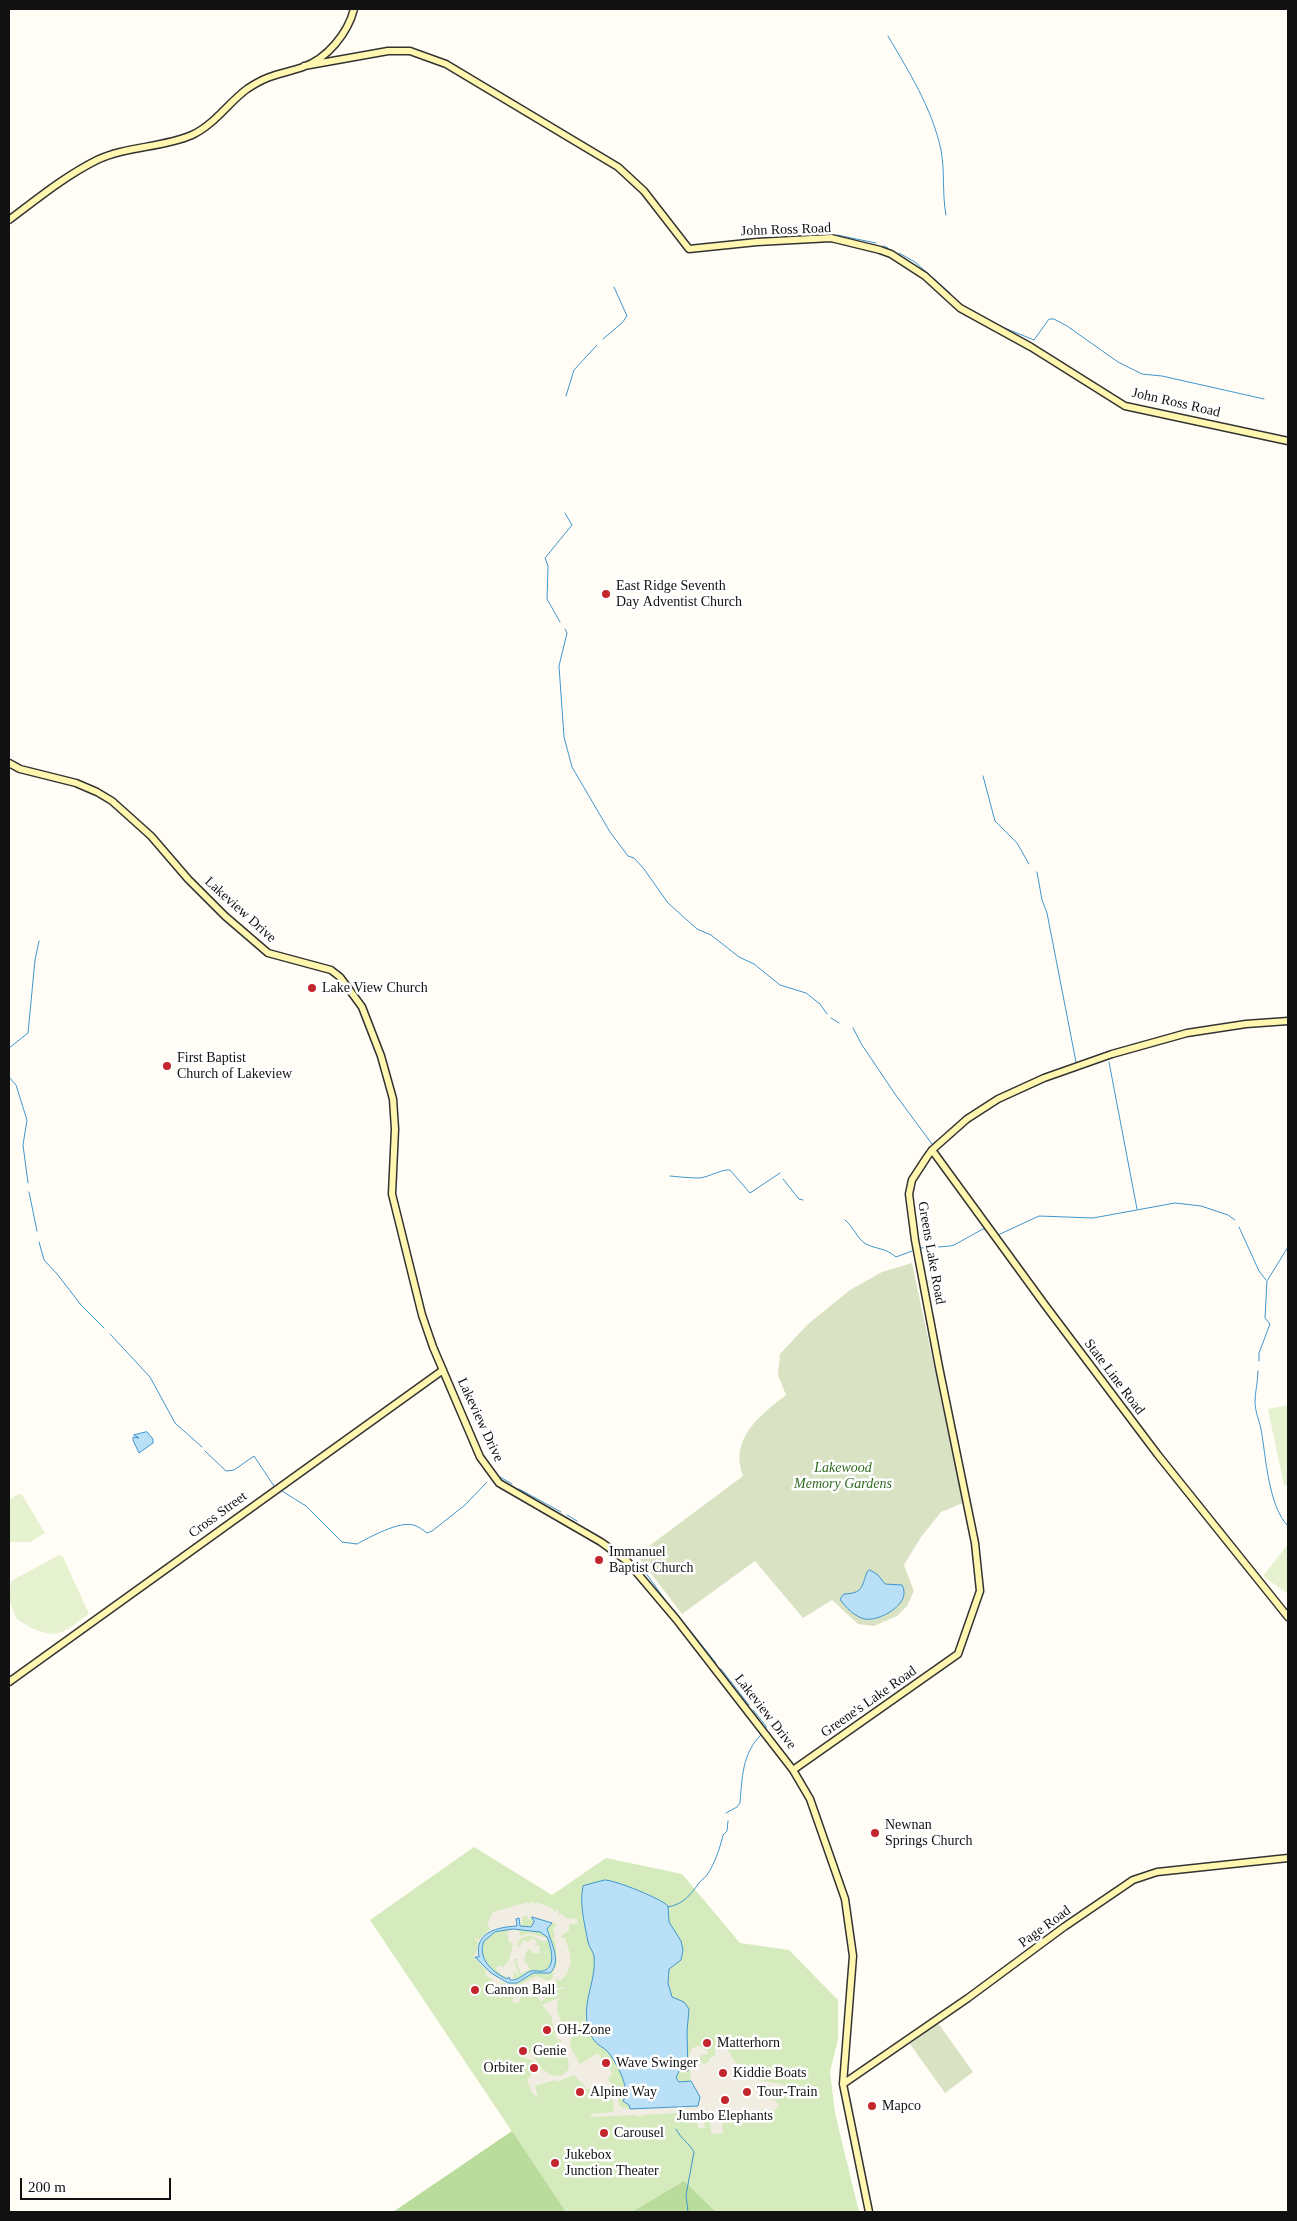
<!DOCTYPE html>
<style>
body{margin:0}
#map{position:relative;width:1297px;height:2221px;overflow:hidden;background:#fffdf5;font-family:"Times New Roman",serif}
canvas{display:block}
.frame{position:absolute;inset:0;border:10px solid #111;pointer-events:none}
.scale{position:absolute;left:20px;top:2178px;width:151px;height:22px;box-sizing:border-box;border:2px solid #111;border-top:0;padding-left:6px;font-size:15px;line-height:18px;white-space:nowrap;color:#111;-webkit-text-stroke:4px #fff;paint-order:stroke}
</style>
<div id="map">
<canvas width="1297" height="2221"></canvas>
<div class="frame"></div>
<div class="scale">200 m</div>
</div>
<script>
const c = document.querySelector('canvas').getContext('2d');
c.lineJoin = 'round';
function paint(path, color) {
  c.fillStyle = color;
  c.fill(path, 'evenodd');
}
function trace(path, color, width, dash) {
  c.strokeStyle = color;
  c.lineWidth = width;
  c.lineCap = dash ? 'butt' : 'round';
  c.setLineDash(dash || []);
  c.stroke(path);
}
function label(font, color, halo, rows, align = 'center') {
  c.font = font + ' "Times New Roman",serif';
  c.lineWidth = 5;
  c.setLineDash([]);
  c.textBaseline = 'middle';
  c.strokeStyle = halo;
  c.fillStyle = color;
  for (const [text, x, y, turn = 0] of rows) {
    c.save();
    c.translate(x, y);
    c.rotate((+turn || 0) * Math.PI / 180);
    c.textAlign = isNaN(turn) ? turn : align;
    if (halo) c.strokeText(text, 0, 0);
    c.fillText(text, 0, 0);
    c.restore();
  }
}
paint(new Path2D(`
 M 474,1847 L 552,1895 L 606,1858 L 682,1874 L 740,1943 L 789,1950 L 838,2000 L 838,2039 L 830,2072 L 835,2113 L 859,2212 L 716,2212 L 684,2182 L 632,2212 L 566,2212 L 370,1920 Z`), '#d5ebbd');
paint(new Path2D(`
 M 512,2131 L 566,2212 L 393,2212 Z
 M 684,2181 L 716,2212 L 632,2212 Z`), '#b9dc9c');
paint(new Path2D(`
 M 912,1263 L 963,1503 L 941,1512 L 921,1537 L 904,1565 L 914,1591 L 907,1606 L 897,1616 L 874,1626 L 858,1624 L 832,1600 L 803,1618 L 755,1561 L 682,1614 L 637,1555 L 743,1476 C 729,1439 759,1416 786,1395 L 778,1375 L 780,1354 L 808,1324 L 850,1290 L 882,1272 Z
 M 938,2023 L 973,2072 L 945,2093 L 910,2044 Z`), '#d9e3c4');
paint(new Path2D(`
 M 1288,1405 L 1288,1484 L 1284,1486 L 1268,1409 Z
 M 19,1494 L 22,1495 L 45,1533 L 30,1542 L 9,1542 L 9,1500 Z
 M 1288,1544 L 1288,1594 L 1263,1576 Z
 M 59,1555 L 63,1557 L 89,1614 C 81,1619 69,1630 59,1633 C 46,1637 26,1626 16,1618 L 9,1599 L 11,1581 Z`), '#e6f2cf');
paint(new Path2D(`
 M 528,1902 L 530,1906 L 531,1902 L 534,1902 L 535,1906 L 536,1902 L 554,1909 L 553,1912 L 557,1910 L 559,1911 L 558,1916 L 561,1913 L 566,1918 L 577,1919 L 578,1923 L 569,1924 L 569,1930 L 560,1937 L 565,1938 L 570,1954 L 571,1962 L 567,1974 L 560,1981 L 558,1979 L 554,1982 L 554,1989 L 565,1987 L 565,1988 L 552,1992 L 541,2002 L 536,1995 L 530,1997 L 521,1994 L 519,2003 L 515,2003 L 512,2001 L 516,1994 L 509,1987 L 503,1993 L 502,1992 L 507,1985 L 502,1982 L 499,1986 L 485,1974 L 487,1971 L 473,1956 L 476,1953 L 479,1942 L 475,1940 L 476,1936 L 476,1939 L 479,1940 L 490,1929 L 487,1924 L 493,1912 ZM 527,1915 L 528,1920 L 532,1917 L 557,1924 L 553,1929 L 555,1937 L 553,1938 L 556,1944 L 557,1964 L 553,1973 L 553,1978 L 548,1981 L 537,1976 L 517,1986 L 508,1983 L 476,1957 L 479,1957 L 480,1942 L 492,1930 L 517,1926 L 516,1919 L 522,1927 L 522,1917 Z
 M 519,1929 L 520,1936 L 529,1933 L 547,1938 L 547,1941 L 542,1941 L 530,1935 L 520,1939 L 517,1946 L 519,1947 L 524,1940 L 528,1942 L 531,1938 L 537,1941 L 535,1945 L 539,1945 L 540,1953 L 533,1953 L 529,1949 L 526,1952 L 524,1960 L 530,1969 L 521,1974 L 516,1961 L 518,1959 L 514,1959 L 519,1977 L 514,1971 L 513,1980 L 510,1980 L 509,1977 L 502,1975 L 496,1969 L 499,1965 L 502,1967 L 506,1964 L 509,1960 L 513,1944 L 509,1942 L 507,1932 L 516,1931 L 503,1930 Z
 M 561,1997 L 558,2000 L 557,2010 L 563,2028 L 566,2030 L 570,2027 L 578,2028 L 570,2041 L 571,2048 L 580,2064 L 598,2053 L 601,2058 L 601,2066 L 610,2069 L 612,2073 L 608,2079 L 617,2093 L 619,2106 L 623,2108 L 698,2106 L 698,2096 L 691,2081 L 689,2055 L 692,2048 L 699,2046 L 708,2051 L 708,2054 L 701,2055 L 700,2059 L 703,2064 L 707,2063 L 710,2058 L 715,2055 L 716,2042 L 723,2049 L 724,2047 L 727,2049 L 736,2063 L 744,2065 L 747,2075 L 751,2079 L 781,2084 L 800,2094 L 787,2099 L 782,2089 L 768,2086 L 772,2097 L 779,2105 L 774,2111 L 761,2109 L 757,2113 L 746,2112 L 726,2116 L 722,2120 L 723,2133 L 711,2134 L 710,2114 L 707,2111 L 701,2114 L 704,2120 L 705,2128 L 698,2128 L 696,2112 L 642,2115 L 641,2117 L 636,2115 L 591,2117 L 591,2114 L 614,2112 L 612,2095 L 607,2090 L 587,2089 L 574,2075 L 557,2082 L 555,2080 L 535,2086 L 538,2098 L 532,2093 L 527,2080 L 532,2074 L 538,2072 L 538,2066 L 532,2060 L 524,2058 L 531,2052 L 542,2069 L 551,2075 L 561,2076 L 568,2070 L 569,2064 L 567,2057 L 554,2047 L 562,2041 L 556,2038 L 551,2016 L 542,2005 Z`), '#f1ede2');
const water = new Path2D(`
 M 147,1432 L 153,1439 L 153,1443 L 139,1453 L 133,1440 L 133,1437 L 139,1438 L 134,1435 Z
 M 870,1570 L 878,1575 L 885,1584 L 902,1585 C 913,1604 878,1622 865,1619 C 855,1617 845,1607 840,1599 L 844,1594 C 863,1593 861,1588 867,1572 Z
 M 605,1880 C 615,1880 662,1899 668,1906 L 669,1922 L 681,1941 L 683,1950 L 681,1960 L 669,1969 L 668,1983 L 672,1997 L 684,2002 L 689,2009 L 687,2032 L 688,2071 L 679,2071 L 676,2078 L 679,2082 L 691,2081 L 700,2097 L 698,2106 L 630,2109 L 629,2105 L 623,2101 C 631,2090 618,2066 611,2056 C 605,2046 596,2047 591,2035 C 578,2006 597,1984 594,1956 C 593,1951 589,1947 588,1942 C 585,1925 579,1904 583,1886 Z
 M 532,1917 L 552,1923 L 547,1929 C 551,1942 562,1962 550,1973 L 533,1973 L 517,1983 L 508,1983 L 491,1973 L 475,1957 L 479,1957 C 474,1932 498,1927 517,1926 L 516,1919 L 519,1918 L 520,1926 L 531,1927 L 534,1922 ZM 513,1929 L 540,1932 L 547,1937 C 551,1947 557,1967 543,1971 C 539,1972 535,1970 531,1971 C 523,1974 519,1981 510,1980 L 509,1977 L 507,1979 C 492,1972 477,1958 484,1941 L 495,1932 Z`);
paint(water, '#b9e0f7');
trace(water, '#3f96cf', 1);
trace(new Path2D(`
 M 888,36 C 909,72 932,108 941,150 C 945,171 942,194 946,215
 M 837,235 L 876,243
 M 884,246 L 888,248
 M 899,253 L 915,262 L 950,293
 M 995,324 L 1034,340 L 1049,319 L 1054,319 L 1067,326 L 1118,362 L 1142,374 L 1162,376 L 1264,399
 M 603,339 L 622,323 L 627,316 L 614,287
 M 566,396 L 574,370 L 597,345
 M 560,622 L 547,599 L 548,566 L 545,558 L 572,525 L 565,513
 M 565,629 L 567,633 L 559,666 L 564,737 L 572,767 L 610,832 L 628,856 L 634,858 L 644,869 L 668,903 L 697,929 L 711,935 L 739,957 L 754,964 L 780,985 L 806,993 L 820,1004 L 827,1014
 M 983,776 L 995,821 L 1017,843 L 1029,864
 M 1037,872 L 1042,900 L 1047,913 L 1076,1062
 M 831,1018 L 839,1023
 M 853,1028 L 862,1045 L 895,1094 L 932,1144
 M 9,1048 L 28,1033 L 35,960 L 39,941
 M 1089,1059 L 1101,1054
 M 1109,1062 L 1137,1209
 M 9,1077 L 16,1085 L 27,1120 L 23,1145 L 28,1183
 M 670,1176 C 680,1177 690,1178 699,1178 C 710,1177 721,1169 730,1170 L 750,1193 L 780,1173
 M 783,1179 L 799,1199 L 803,1200
 M 29,1192 L 37,1231
 M 845,1220 C 854,1227 857,1239 866,1244 C 878,1250 884,1247 896,1257 L 912,1251
 M 1239,1227 L 1259,1271 L 1266,1280
 M 998,1235 L 1039,1216 L 1093,1218 L 1175,1203 L 1201,1206 L 1228,1215 L 1235,1220
 M 39,1242 L 44,1260 L 58,1275 L 81,1305 L 104,1328
 M 921,1248 C 929,1247 949,1247 954,1245 C 964,1240 973,1234 983,1229 L 986,1230
 M 110,1334 L 150,1377 L 175,1423 L 202,1447
 M 1259,1361 L 1259,1353 L 1270,1324 L 1265,1318 L 1267,1281 L 1288,1247
 M 1258,1371 C 1258,1381 1255,1392 1255,1402 C 1255,1411 1259,1420 1261,1429 C 1266,1456 1268,1506 1288,1526
 M 205,1451 L 226,1471 L 234,1470 L 254,1456 L 274,1486
 M 500,1477 L 512,1484
 M 519,1489 L 561,1512
 M 282,1491 L 306,1506 L 342,1542 L 357,1544 C 370,1537 399,1521 413,1525 C 418,1526 423,1530 427,1533 L 432,1531 L 465,1505 L 487,1482
 M 567,1515 L 577,1521
 M 640,1565 L 666,1601
 M 673,1609 L 716,1663
 M 721,1669 L 749,1705
 M 753,1710 L 766,1726 L 766,1728
 M 726,1813 L 737,1807 L 740,1803 C 742,1779 742,1753 761,1735
 M 668,1907 C 684,1904 690,1895 699,1883 C 701,1880 705,1878 707,1875 C 715,1863 720,1848 723,1835 L 727,1831 L 728,1821
 M 676,2129 C 681,2139 689,2143 694,2152 L 686,2195 L 688,2212`), '#3f96cf', 1);
const secondary = new Path2D(`
 M 304,66 L 388,51 L 410,51 L 446,64 L 618,167 L 644,191 L 689,249 L 757,242 L 831,238 L 880,250 L 891,254 L 925,276 L 960,308 L 1031,347 L 1125,406 L 1288,441
 M 9,220 C 37,199 65,176 97,160 C 126,146 162,148 192,135 C 214,125 228,103 247,89 C 269,74 279,75 303,67 C 327,59 348,33 354,9
 M 9,763 L 20,769 L 76,783 L 97,792 L 112,801 L 151,836 L 188,879 L 225,916 L 268,953 L 331,970 L 340,977 L 354,996 L 362,1007 L 381,1056 L 393,1099 L 395,1129 L 392,1194 L 422,1315 L 433,1347 L 480,1457 L 499,1483 L 601,1542 L 627,1561 L 676,1619 L 793,1770 L 810,1799 L 845,1899 L 853,1956 L 843,2084 L 869,2212
 M 932,1150 L 1045,1305 L 1158,1455 L 1288,1617
 M 9,1682 L 443,1370
 M 793,1770 L 958,1654 L 980,1591 L 975,1543 L 939,1367 L 915,1240 L 909,1194 L 912,1180 L 927,1157 L 932,1150 L 967,1119 L 998,1099 L 1044,1078 L 1112,1054 L 1187,1033 L 1246,1024 L 1288,1021
 M 843,2084 L 968,1998 L 1064,1927 L 1133,1880 L 1157,1872 L 1288,1858`);
trace(secondary, '#333', 9);
trace(secondary, '#fff6b0', 6);
for (const [x, y, r, color] of [
 [606,594,5,"#c4262e"],
 [312,988,5,"#c4262e"],
 [167,1066,5,"#c4262e"],
 [599,1560,5,"#c4262e"],
 [875,1833,5,"#c4262e"],
 [475,1990,5,"#c4262e"],
 [547,2030,5,"#c4262e"],
 [707,2043,5,"#c4262e"],
 [523,2051,5,"#c4262e"],
 [606,2063,5,"#c4262e"],
 [534,2068,5,"#c4262e"],
 [723,2073,5,"#c4262e"],
 [580,2092,5,"#c4262e"],
 [747,2092,5,"#c4262e"],
 [725,2100,5,"#c4262e"],
 [872,2106,5,"#c4262e"],
 [604,2133,5,"#c4262e"],
 [555,2163,5,"#c4262e"]
]) {
  const dot = new Path2D();
  dot.arc(x, y, r, 0, 2 * Math.PI);
  c.fillStyle = color;
  c.fill(dot);
  trace(dot, '#fff', 2);
}
label('14px', '#111', '#fff', [
 ["John Ross Road",786,230,-2],
 ["John Ross Road",1176,403,13],
 ["Lakeview Drive",240,910,42],
 ["Greens Lake Road",931,1253,80],
 ["State Line Road",1114,1377,53],
 ["Lakeview Drive",480,1420,65],
 ["Cross Street",218,1515,-36],
 ["Greene's Lake Road",869,1702,-35],
 ["Lakeview Drive",765,1712,52],
 ["Page Road",1045,1927,-36]
]);
label('14px', '#111', '#fff', [
 ["East Ridge Seventh",616,586],
 ["Day Adventist Church",616,602],
 ["Lake View Church",322,988],
 ["First Baptist",177,1058],
 ["Church of Lakeview",177,1074],
 ["Immanuel",609,1552],
 ["Baptist Church",609,1568],
 ["Newnan",885,1825],
 ["Springs Church",885,1841],
 ["Cannon Ball",485,1990],
 ["OH-Zone",557,2030],
 ["Matterhorn",717,2043],
 ["Genie",533,2051],
 ["Wave Swinger",616,2063],
 ["Orbiter",524,2068,"right"],
 ["Kiddie Boats",733,2073],
 ["Alpine Way",590,2092],
 ["Tour-Train",757,2092],
 ["Mapco",882,2106],
 ["Jumbo Elephants",725,2116,"center"],
 ["Carousel",614,2133],
 ["Jukebox",565,2155],
 ["Junction Theater",565,2171]
], 'left');
label('italic 14px', '#2f6b1f', '#fff', [
 ["Lakewood",843,1468],
 ["Memory Gardens",843,1484]
]);
</script>
